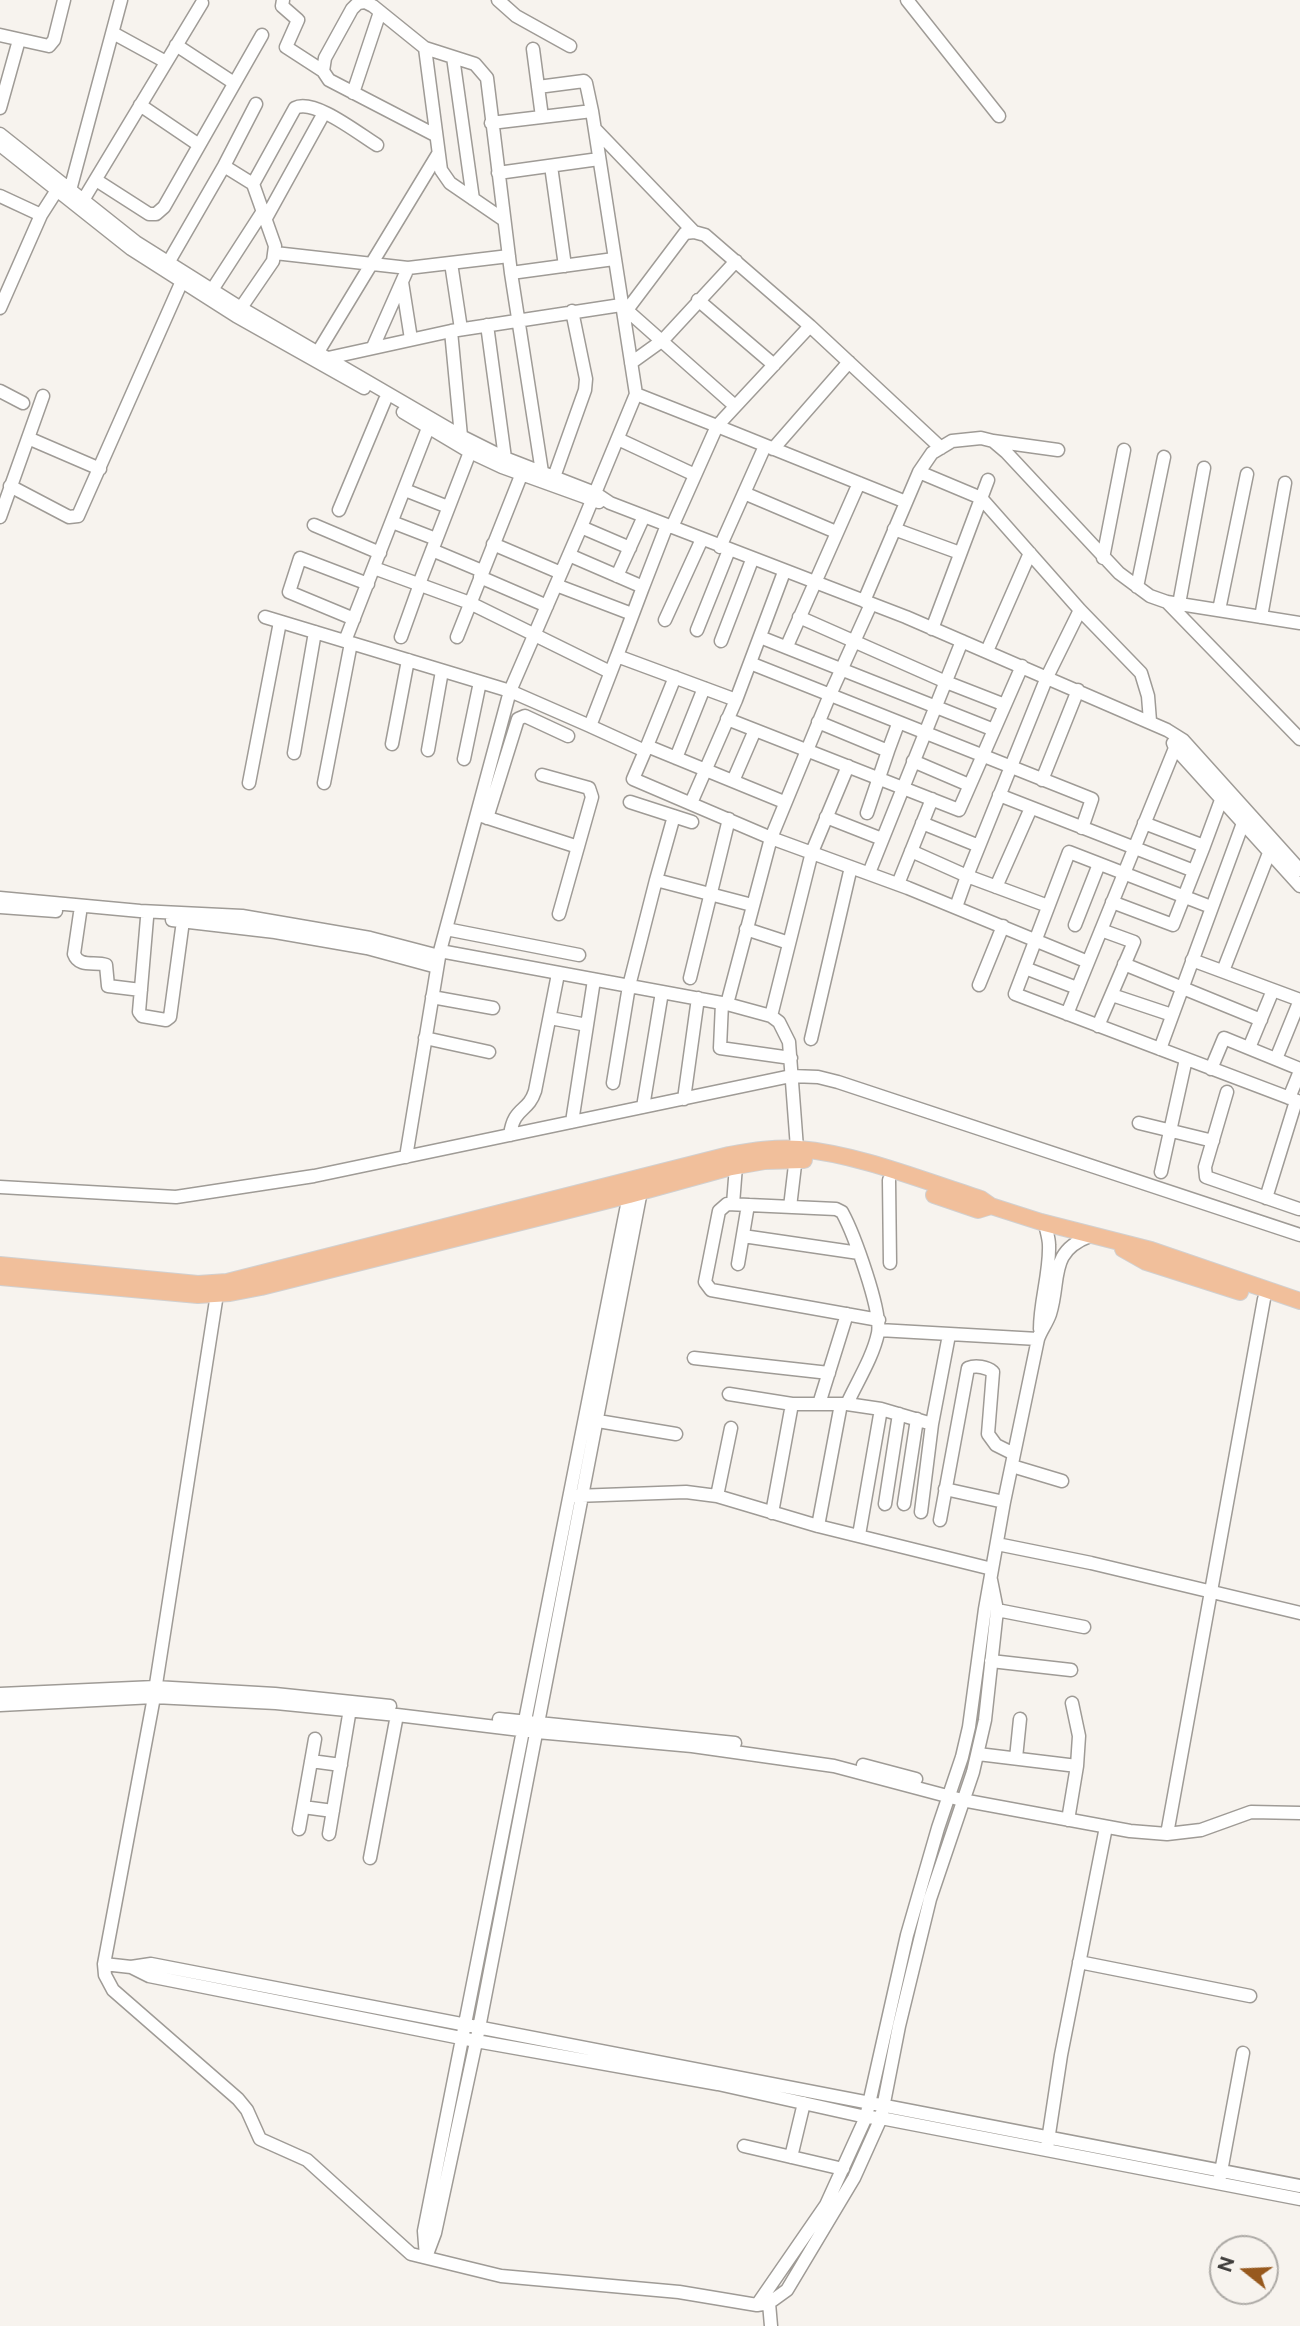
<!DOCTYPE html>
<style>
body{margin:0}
#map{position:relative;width:1300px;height:2326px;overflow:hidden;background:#f7f3ee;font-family:"Public Sans",sans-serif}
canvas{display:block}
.north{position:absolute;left:1209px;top:2235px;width:70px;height:70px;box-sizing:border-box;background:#f7f3ee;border:2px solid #adaaa6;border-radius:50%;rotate:288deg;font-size:19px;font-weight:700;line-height:28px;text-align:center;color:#3e3c3a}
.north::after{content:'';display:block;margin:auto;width:24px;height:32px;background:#97591e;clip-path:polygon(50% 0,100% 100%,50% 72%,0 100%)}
</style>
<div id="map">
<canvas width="1300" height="2326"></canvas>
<div class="north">N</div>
</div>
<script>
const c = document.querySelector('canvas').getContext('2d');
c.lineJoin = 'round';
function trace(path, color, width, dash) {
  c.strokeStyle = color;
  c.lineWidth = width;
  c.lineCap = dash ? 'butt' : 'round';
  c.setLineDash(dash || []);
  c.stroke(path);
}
const minor = new Path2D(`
 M 283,0 L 282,6 L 298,20 L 286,47 L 323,71
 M 498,0 L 516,16 L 570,46
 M 907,0 L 999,116
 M 113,33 L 166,62
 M 0,35 L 49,46 L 54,40 L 64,0
 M 176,45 L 234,83
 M 425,48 L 441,170 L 450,183 L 504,220
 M 533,49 L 542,117
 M 453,57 L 473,199
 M 538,87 L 584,81 L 586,83 L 592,111
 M 353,93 L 380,12
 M 140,105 L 199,145
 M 0,108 L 19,40
 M 595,129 L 694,232
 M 0,134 L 136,242 L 241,308 L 461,436 L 505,458 L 595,493 L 610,503 L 906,617 L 1167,730 L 1183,740 L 1300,870
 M 435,135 L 329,80 L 323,71 L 325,58 L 352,9 L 358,3 L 365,2 L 373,6 L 425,48 L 475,64 L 487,78 L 511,273 L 542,472
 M 0,145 L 131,249 L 236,316 L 364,388
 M 224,166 L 253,184 L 275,246 L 273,261 L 236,315
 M 551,166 L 565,266
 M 498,173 L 599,159
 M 96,180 L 149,214 L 156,214 L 164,207 L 262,35
 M 253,184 L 295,108 C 314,98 359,134 377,145
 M 69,194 L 121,0
 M 0,196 L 41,215 L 0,308
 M 79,207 L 202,3
 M 41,215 L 57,190
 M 266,218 L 324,113
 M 275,253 L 408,268 L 509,256
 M 451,263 L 461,329
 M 164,270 L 224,166 L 256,104
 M 511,273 L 614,259
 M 402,282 L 411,339
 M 212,290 L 263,211
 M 698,300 L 774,365
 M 627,310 L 685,233 L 694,232 L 705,235 L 810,326 L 941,448
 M 487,325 L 505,458
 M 810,326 L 717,426 L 906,502
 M 451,331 L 461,436
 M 373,347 L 408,268
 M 318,352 L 438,154
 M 328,358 L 451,331 L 621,305 L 735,406
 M 631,363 L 663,340 L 736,261
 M 0,391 L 23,403
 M 636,394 L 717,426 L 672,527
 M 403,412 L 470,452 L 502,467 L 599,502
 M 28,438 L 100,469
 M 618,439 L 695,475
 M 993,441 L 1058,450
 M 773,449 L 849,362
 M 919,472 L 981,498 L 1080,610 L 1141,673 L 1148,696 L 1150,721
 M 554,477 L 585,390 L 586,379 L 572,311
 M 10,486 L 69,517 L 78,516 L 182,281
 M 405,490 L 448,507
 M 744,493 L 836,532
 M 339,510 L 385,400
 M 0,517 L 43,396
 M 392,522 L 436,539
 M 314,525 L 380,553
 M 581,527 L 630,548
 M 894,529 L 960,553
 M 493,544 L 561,573
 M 720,547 L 765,446
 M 432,550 L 482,571
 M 569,555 L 643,587 L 667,525
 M 1103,558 L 1124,450
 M 374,568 L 470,603 L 610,672
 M 617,576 L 644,516
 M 480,577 L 547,606
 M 419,584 L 470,452
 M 556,585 L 632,614
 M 1137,587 L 1164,457
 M 864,601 L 919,472 L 932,453 L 952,441 L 981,438 L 993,441 L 1006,452 L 1119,573 L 1150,596 L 1167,602 L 1300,623
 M 1167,602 L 1300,739
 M 1179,604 L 1204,468
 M 1219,610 L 1247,474
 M 265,617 L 510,691 L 590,726 L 617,656 L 736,700 L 784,572
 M 799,617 L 946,682 L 1005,705
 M 1261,617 L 1285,483
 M 354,619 L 289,592 L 300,558 L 368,584
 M 665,620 L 702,539
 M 932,629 L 988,480
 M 697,630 L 729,550
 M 401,637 L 420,584
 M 457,637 L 524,468
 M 760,637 L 994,730
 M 345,641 L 428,428
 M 721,641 L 752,560
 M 787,646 L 859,483
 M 987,651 L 1030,553
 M 617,656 L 643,587
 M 750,663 L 1092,799 L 1082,828
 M 727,719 L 959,810 L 1022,666
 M 818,722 L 888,751 L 898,724
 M 590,726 L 645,751 L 633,779 L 771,838 L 908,888 L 1088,962
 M 1173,743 L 1175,748 L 1300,886
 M 392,744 L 408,660
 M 647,746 L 784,802
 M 428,750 L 442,671
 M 645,751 L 675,677
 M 294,753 L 315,632
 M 676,758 L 704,688
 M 464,759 L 480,682
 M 913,761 L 969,785
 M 542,775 L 589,788 L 592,797 L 559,914
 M 1042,780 L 1078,690
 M 733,781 L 755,730
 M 249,783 L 280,622
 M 324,783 L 351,643
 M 999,795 L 1194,871
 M 630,802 L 692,822
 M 691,803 L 736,700
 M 867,813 L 888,751
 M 482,816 L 578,847
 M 674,816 L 656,880 L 752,905
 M 826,817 L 882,839
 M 487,818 L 518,719 L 525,716 L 568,736
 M 922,823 L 979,846
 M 1204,846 L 1221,800
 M 911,851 L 967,876 L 1047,677 L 1080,610
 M 869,873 L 962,641
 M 898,884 L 932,799
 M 996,887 L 1031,808
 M 0,898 L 140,911 L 242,916 L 370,938 L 439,956
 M 1112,902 L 1173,925 L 1204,846 L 1144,823
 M 0,907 L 56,911
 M 956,907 L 967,876 L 1048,906
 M 1211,907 L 1069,852 L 1015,994 L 1300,1102
 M 80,913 L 74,954 C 79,968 95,961 106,965 L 108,986 L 141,990
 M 147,918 L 139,1012 L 142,1016 L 166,1020 L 170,1017 L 183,921
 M 172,920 L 275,932 L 367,948 L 437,967
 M 1075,925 L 1099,864
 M 446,929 L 579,955
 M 746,929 L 789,943
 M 440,951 L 727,1004 L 771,838 L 829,697 L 871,604
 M 1192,960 L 1300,1000
 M 1124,964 L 1261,1020
 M 1025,968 L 1077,988
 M 1223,971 L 1269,853
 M 690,978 L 729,819
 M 979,985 L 1003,926
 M 1112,995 L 1172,1015
 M 432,997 L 493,1008
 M 722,1003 L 720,1048 L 791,1058
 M 727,1004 L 771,1016 L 779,1022 L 789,1042 L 797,1148 L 790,1207
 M 1067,1014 L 1175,748
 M 771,1016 L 812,852 L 848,766
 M 550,1018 L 587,1025
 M 1098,1026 L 1134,942 L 1101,930
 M 425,1038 L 489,1052
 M 811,1039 L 851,867
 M 1249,1048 L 1273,990
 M 1160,1049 L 1243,823
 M 1276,1059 L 1300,1000
 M 1211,1069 L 1224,1038 L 1300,1069
 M 613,1083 L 629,986 L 656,880
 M 1227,1092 L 1205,1167 L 1206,1177 L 1299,1209
 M 1289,1098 L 1300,1071
 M 684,1099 L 698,998
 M 643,1107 L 662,992
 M 572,1122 L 594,980
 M 1139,1123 L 1213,1141
 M 510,1135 C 514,1106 528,1113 535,1091 L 558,974
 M 406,1157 L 440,951 L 510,691 L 581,527 L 636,394 L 592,111 L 491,123
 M 1161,1172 L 1186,1059
 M 889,1180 L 890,1263
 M 0,1187 L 176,1197 L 314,1176 L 791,1076 L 818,1077 L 838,1082 L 1300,1235
 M 629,1195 L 424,2231 L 426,2257 L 435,2233 L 479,2028 L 641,1191
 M 1266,1198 L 1296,1101
 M 733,1204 L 736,1166
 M 743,1236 L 859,1253
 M 738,1264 L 748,1205
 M 217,1294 L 154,1697 L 104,1964 L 131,1967 L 149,1976 L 476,2041 L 718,2084 L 866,2117 L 881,2118 L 1300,2199
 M 1040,1329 C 1040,1301 1050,1273 1049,1245 C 1049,1238 1046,1230 1045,1223
 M 879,1330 L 1038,1339
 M 694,1358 L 829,1373
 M 729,1394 L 792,1404 L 847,1404 L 881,1409 L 932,1424
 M 819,1404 L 847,1314
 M 847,1404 C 857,1382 873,1357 878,1333 C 882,1311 854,1234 842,1212 L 836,1209 L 727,1204 L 719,1211 L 705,1282 L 711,1290 L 879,1320
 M 598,1421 L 676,1434
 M 1012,1466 L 1062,1481
 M 945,1489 L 1004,1502
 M 575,1496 L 686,1492 L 717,1496 L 818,1526 L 992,1569
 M 717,1496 L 731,1428
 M 885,1504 L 899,1414
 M 904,1504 L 917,1419
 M 921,1512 L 932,1424 L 949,1335
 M 772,1513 L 792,1404
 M 940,1520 L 968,1368 C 976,1365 987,1367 993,1372 L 988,1434 L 996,1445 L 1014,1454
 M 818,1526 L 841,1404
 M 859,1535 L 881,1409
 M 997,1544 L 1091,1563 L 1300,1613
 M 997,1610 L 1084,1627
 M 991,1661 L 1071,1670
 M 0,1694 L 155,1687 L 275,1694 L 390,1706
 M 0,1705 L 154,1697 L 276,1703 L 397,1715 L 537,1732 L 692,1746 L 834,1766 L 962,1800 L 1130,1831 L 1167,1834 L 1201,1830 L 1251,1812 L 1300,1813
 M 499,1719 L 735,1743
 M 978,1754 L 1077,1766
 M 1016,1758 L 1020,1719
 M 311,1761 L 341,1765
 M 863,1765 L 916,1779
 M 303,1807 L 333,1811
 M 1068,1820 L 1077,1766 L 1079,1736 L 1072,1703
 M 299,1829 L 315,1739
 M 329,1834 L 351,1703
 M 1167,1834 L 1264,1299
 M 370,1858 L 397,1715
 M 1079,1962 L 1250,1996
 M 104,1964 L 105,1975 L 113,1990 L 238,2099 L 247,2110 L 260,2139 L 307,2160 L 411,2254 L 501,2276 L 679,2292 L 757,2305 L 769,2303 L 787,2290 L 854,2178 L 881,2118 L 899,2026 L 930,1899 L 973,1772 L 985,1720 L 997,1610 L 991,1580
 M 131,1967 L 151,1964 L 1300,2186
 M 744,2146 L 843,2169
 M 1047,2147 L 1061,2055 L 1106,1827
 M 791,2157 L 804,2103
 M 1220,2177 L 1243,2053
 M 769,2303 L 771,2326
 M 757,2305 L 826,2205 L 866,2117 L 907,1935 L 938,1828 L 962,1757 L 969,1727 L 985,1609 L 1004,1502 L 1038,1339 C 1041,1330 1047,1323 1050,1314 C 1061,1279 1048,1252 1090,1236`);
const major = new Path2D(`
 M 934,1195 L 978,1210 L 991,1206
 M 1123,1249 L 1146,1262 L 1240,1292
 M 0,1265 L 198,1284 L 227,1282 L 729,1155 C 752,1151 776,1147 799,1149 C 858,1154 924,1181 981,1199 L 991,1206 L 1041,1222 L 1151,1250 L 1300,1301
 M 0,1277 L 198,1295 L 230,1293 L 261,1287 L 629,1195 L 731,1167 L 765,1161 L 804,1160`);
trace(minor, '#9f9b96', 15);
trace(major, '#d1d0d0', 18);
trace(minor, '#fff', 12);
trace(major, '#f1bf9b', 16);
</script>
